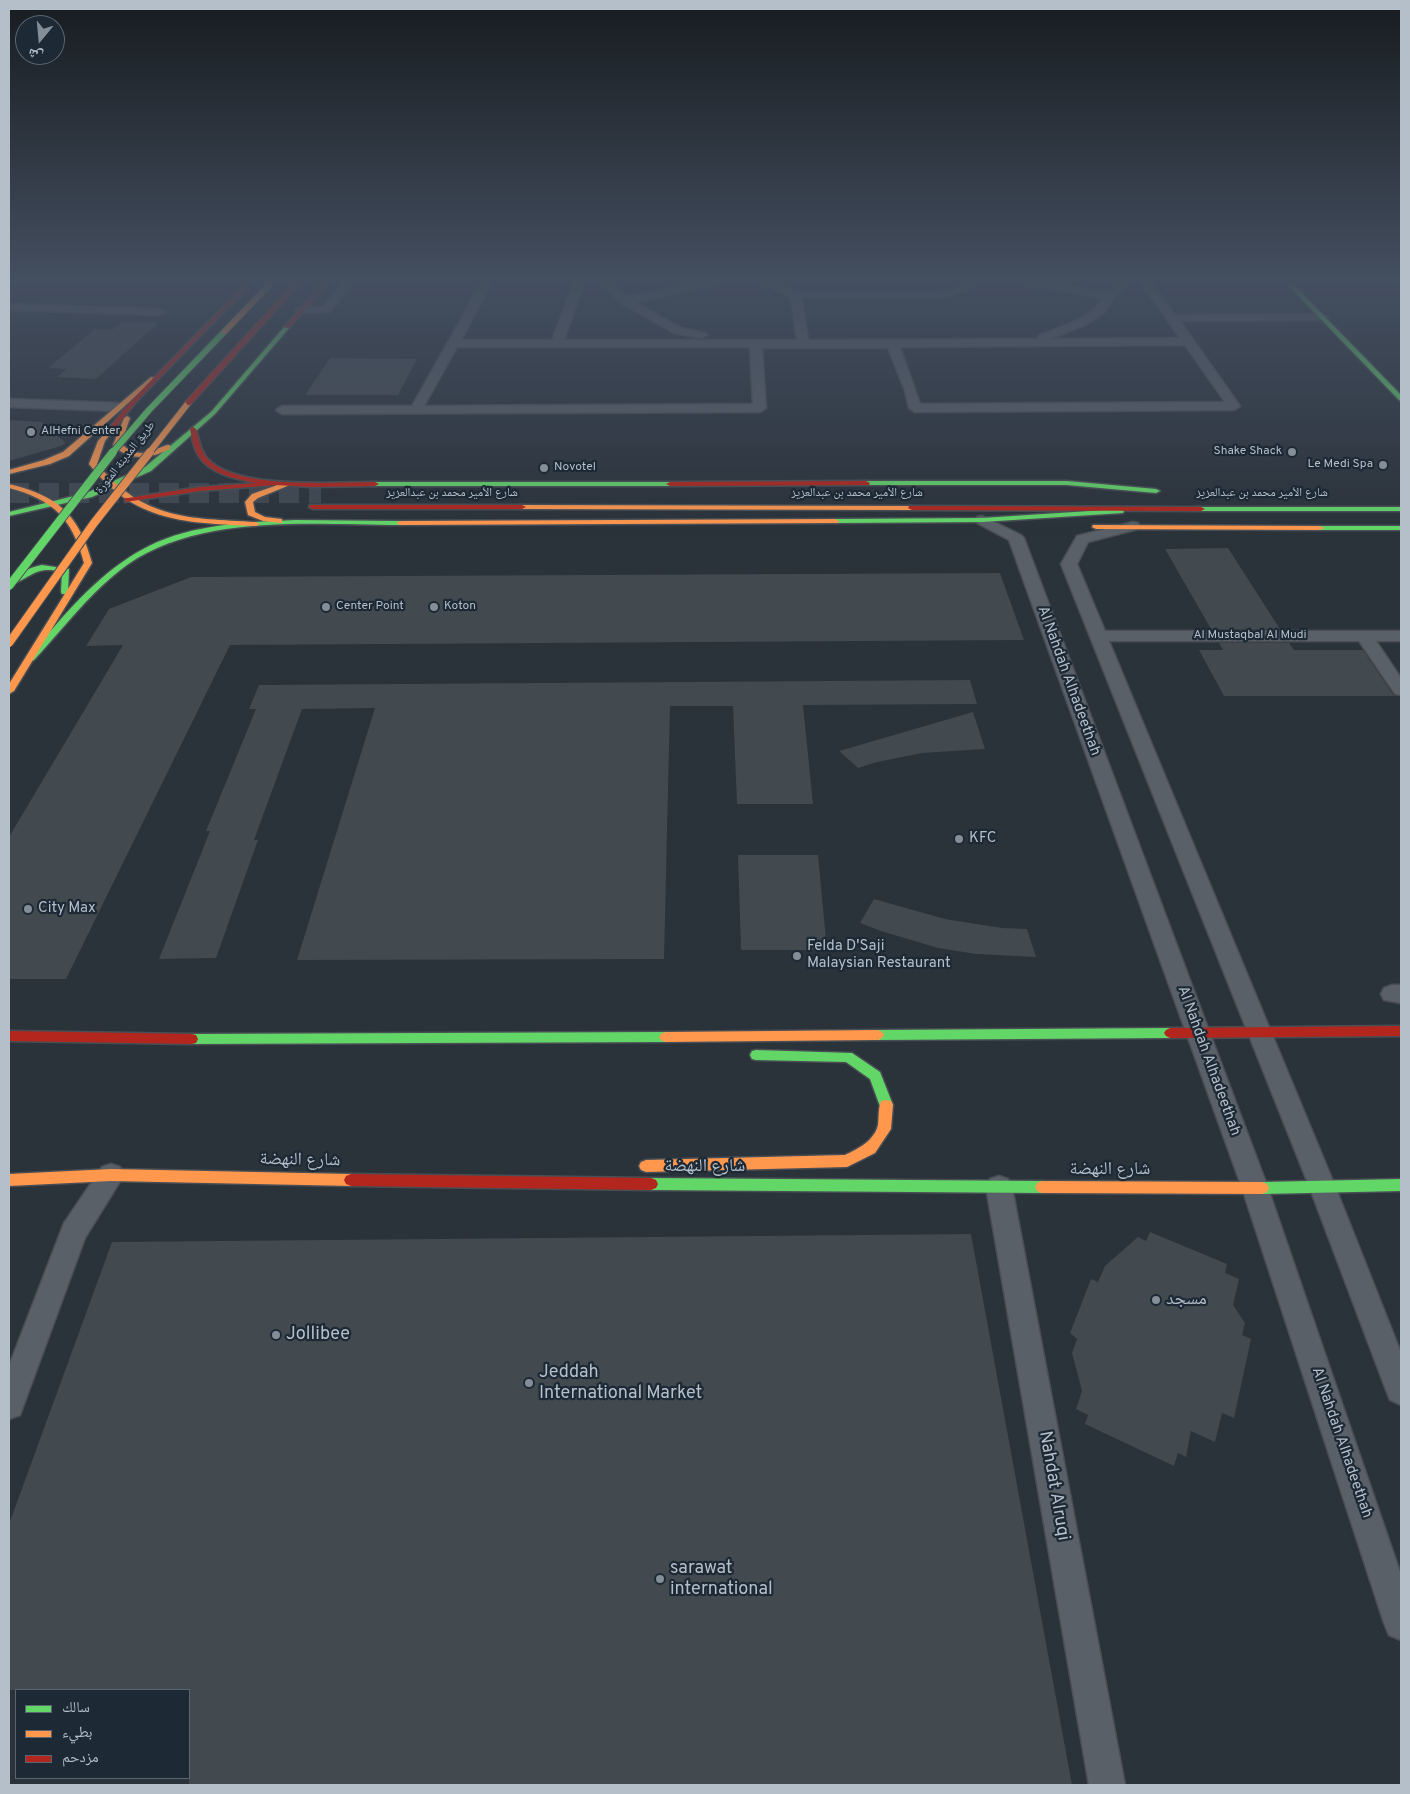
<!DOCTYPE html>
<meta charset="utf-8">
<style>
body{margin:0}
#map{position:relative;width:1410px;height:1794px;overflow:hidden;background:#2a323a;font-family:Overpass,"Noto Naskh Arabic",sans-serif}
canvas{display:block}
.frame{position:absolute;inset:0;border:10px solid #b4bfca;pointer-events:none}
.legend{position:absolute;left:15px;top:1689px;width:175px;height:90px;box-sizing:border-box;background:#1d2935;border:1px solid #596571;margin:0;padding:6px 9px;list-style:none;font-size:15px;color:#b4bfca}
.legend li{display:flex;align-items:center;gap:10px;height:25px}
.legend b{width:25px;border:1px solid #596571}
.north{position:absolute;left:15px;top:15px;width:50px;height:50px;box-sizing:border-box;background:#1d2935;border:1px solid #596571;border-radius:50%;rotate:197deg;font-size:14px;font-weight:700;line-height:20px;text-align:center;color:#b4bfca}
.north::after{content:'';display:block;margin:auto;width:18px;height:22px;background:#848e98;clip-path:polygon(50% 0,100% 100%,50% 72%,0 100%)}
</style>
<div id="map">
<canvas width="1410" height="1794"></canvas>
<div class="frame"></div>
<ul class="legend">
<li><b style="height:6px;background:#63d668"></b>سالك</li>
<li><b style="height:6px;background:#ff974d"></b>بطيء</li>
<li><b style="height:6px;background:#b3261e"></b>مزدحم</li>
</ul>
<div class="north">ش</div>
</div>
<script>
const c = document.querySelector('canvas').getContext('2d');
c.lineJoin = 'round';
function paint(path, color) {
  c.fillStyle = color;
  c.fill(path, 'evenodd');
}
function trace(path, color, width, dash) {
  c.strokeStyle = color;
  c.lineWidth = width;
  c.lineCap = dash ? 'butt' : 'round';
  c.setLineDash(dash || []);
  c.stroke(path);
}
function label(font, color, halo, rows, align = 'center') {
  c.font = font + ' Overpass,"Noto Naskh Arabic",sans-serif';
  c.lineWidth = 4.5;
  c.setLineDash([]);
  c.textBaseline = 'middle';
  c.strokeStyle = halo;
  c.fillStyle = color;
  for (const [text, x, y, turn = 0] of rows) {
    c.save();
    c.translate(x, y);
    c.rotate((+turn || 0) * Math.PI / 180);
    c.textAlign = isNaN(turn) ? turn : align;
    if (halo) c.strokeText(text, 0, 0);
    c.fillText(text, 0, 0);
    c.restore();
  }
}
paint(new Path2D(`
 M 122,322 L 158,323 L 96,379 L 57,377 L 67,369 L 48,368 L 95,329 L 112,330 Z
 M 330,358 L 417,359 L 398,395 L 305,395 Z
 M 9,420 L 42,422 L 66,443 L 61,446 L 9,461 Z
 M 1228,548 L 1280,629 L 1211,629 L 1165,549 Z
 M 1000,573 L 1024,640 L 230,645 L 66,979 L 9,979 L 9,837 L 123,645 L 86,646 L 109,609 L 191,577 Z
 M 1219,643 L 1289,643 L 1294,650 L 1363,650 L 1394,696 L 1224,696 L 1199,650 L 1223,650 Z
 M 970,680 L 977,704 L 803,705 L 813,804 L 737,804 L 733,706 L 670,706 L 664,959 L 297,960 L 375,708 L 302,709 L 254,840 L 258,840 L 216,958 L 159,959 L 210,831 L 206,831 L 256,709 L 249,709 L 259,685 Z
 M 973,712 L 985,749 L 922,753 L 877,762 L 858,768 L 839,751 Z
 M 738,855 L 818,855 L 827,950 L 741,950 Z
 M 874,899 L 945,919 L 1002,928 L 1027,929 L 1036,957 L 976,954 L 938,948 L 881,931 L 860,923 Z
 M 1150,1232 L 1227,1264 L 1225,1273 L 1239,1279 L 1233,1305 L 1245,1323 L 1242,1335 L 1251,1339 L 1234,1418 L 1222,1413 L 1215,1442 L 1191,1431 L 1186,1457 L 1178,1453 L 1174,1466 L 1085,1424 L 1088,1415 L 1076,1409 L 1082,1391 L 1072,1353 L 1077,1339 L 1070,1333 L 1091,1279 L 1098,1282 L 1105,1266 L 1138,1237 L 1146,1241 Z
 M 971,1234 L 1072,1785 L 189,1785 L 189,1690 L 9,1690 L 9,1524 L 112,1242 Z`), '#42494f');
trace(new Path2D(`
 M 9,493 L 321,493`), '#3f4750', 20, [20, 10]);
const street = new Path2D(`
 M 345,280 L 356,280 L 330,312 L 301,313 L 295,310 L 301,307 L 323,307 Z
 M 483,280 L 493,280 L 461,340 L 552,340 L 575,280 L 585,280 L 564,340 L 797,340 L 791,297 L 757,282 L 756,280 L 770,280 L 798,292 L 938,292 L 958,288 L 972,280 L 985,280 L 965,292 L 938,298 L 802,298 L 808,340 L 1037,339 L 1038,336 C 1061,326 1089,320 1103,298 L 1012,283 L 1007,280 L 1031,280 L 1108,292 L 1120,280 L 1131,280 L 1114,298 L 1105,312 L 1087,324 L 1050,339 L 1180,338 L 1139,280 L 1149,280 L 1175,315 L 1322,314 L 1328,317 L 1322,320 L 1180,321 L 1240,406 L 1234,410 L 915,412 L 909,408 L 905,391 L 888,348 L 762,348 L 766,408 L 760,412 L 282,414 L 276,410 L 282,406 L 412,406 ZM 1185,345 L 1225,402 L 920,404 L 900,347 ZM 457,347 L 750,347 L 753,404 L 424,406 Z
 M 599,280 L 610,280 L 627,297 L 709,280 L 728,280 L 723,283 L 635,302 L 681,328 L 705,333 L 707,335 L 701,338 L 674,333 L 621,303 Z
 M 9,304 L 159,309 L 165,312 L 159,315 L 9,310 Z
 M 9,399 L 119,403 L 125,407 L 119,411 L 9,407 Z
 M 982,516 L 1021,535 L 1024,538 L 1268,1188 L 1401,1575 L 1401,1640 L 1389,1635 L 1384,1623 L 1242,1188 L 1009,540 L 977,523 L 975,520 L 977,517 Z
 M 1133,522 L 1138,523 L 1140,526 L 1138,529 L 1088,542 L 1077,564 L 1105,631 L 1401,631 L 1401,641 L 1376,641 L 1401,678 L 1401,695 L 1395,694 L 1359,641 L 1109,641 L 1335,1186 L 1401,1353 L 1401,1405 L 1390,1400 L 1386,1390 L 1309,1186 L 1061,564 L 1077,536 Z
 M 1392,985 L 1401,985 L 1401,1003 L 1384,1000 L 1381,994 L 1384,988 Z
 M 111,1164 L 120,1167 L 124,1175 L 85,1238 L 20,1415 L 9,1419 L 9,1366 L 64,1223 L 102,1167 Z
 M 999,1176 L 1008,1179 L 1012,1187 L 1125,1785 L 1089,1785 L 986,1187 L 990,1179 Z`);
const fast = new Path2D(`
 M 1283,280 L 1289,280 L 1401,395 L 1401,401 L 1399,400 Z
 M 285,326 L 290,327 L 215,414 L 151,471 L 92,497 L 9,516 L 9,512 L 86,493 L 145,467 L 211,412 Z
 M 863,481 L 1067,481 L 1156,489 L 1160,491 L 1156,493 L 1067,485 L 866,485 L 862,483 Z
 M 372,482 L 670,482 L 674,484 L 670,486 L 372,486 Z
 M 1198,507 L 1401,507 L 1401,511 L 1201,511 L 1197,509 Z
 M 1120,509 L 1124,511 L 1123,513 L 982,522 L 835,523 L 831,521 L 835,519 L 982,518 Z
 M 295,520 L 400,521 L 404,523 L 400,525 C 314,525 201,513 127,565 C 91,591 64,628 34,660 L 31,661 L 26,658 C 35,647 45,637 54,627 C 82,595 111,565 149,546 C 193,524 247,522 295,520 Z
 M 1317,526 L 1401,526 L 1401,530 L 1320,530 L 1316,528 Z
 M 42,565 L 69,569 L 68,594 L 62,594 L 61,592 L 62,572 C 33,565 32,579 9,585 L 9,580 C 20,573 30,567 42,565 Z
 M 1170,1028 L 1174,1030 L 1176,1033 L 1174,1036 L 1170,1038 L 878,1040 L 874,1038 L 872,1035 L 874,1032 L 878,1030 Z
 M 665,1032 L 669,1034 L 671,1037 L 669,1040 L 665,1042 L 192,1044 L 188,1043 L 186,1039 L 188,1035 L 192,1034 Z
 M 756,1050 L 852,1053 L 880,1072 L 893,1105 L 891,1109 L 886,1110 L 881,1109 L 870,1079 L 846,1062 L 756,1060 L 752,1059 L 750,1055 L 752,1051 Z
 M 651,1178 L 1042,1181 L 1047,1183 L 1049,1187 L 1047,1191 L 1042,1193 L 651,1190 L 646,1188 L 644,1184 L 646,1180 Z
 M 1401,1179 L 1401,1191 L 1262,1194 L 1257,1192 L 1255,1188 L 1257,1184 L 1262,1182 Z`);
const slow = new Path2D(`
 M 151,377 L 156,378 L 69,456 L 50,464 L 9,474 L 9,470 L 44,460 L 63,452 Z
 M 127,416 L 130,418 L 121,444 C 140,459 147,452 167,445 L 170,445 L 170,449 C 149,459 133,461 114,447 L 113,445 L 124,418 Z
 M 111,426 L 116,427 L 105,441 L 97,464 C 145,520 187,518 256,522 L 260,524 L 256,526 C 187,523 135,523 89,464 L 98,441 Z
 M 283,483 L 290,485 L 258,498 L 253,502 L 255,512 L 265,517 L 282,519 L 282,523 L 263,521 L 248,515 L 245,502 L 252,494 Z
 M 9,484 C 58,496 79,514 92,563 L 14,691 L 9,694 L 9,684 L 84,563 C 72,518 54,500 9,488 Z
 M 519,505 L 912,506 L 916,508 L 912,510 L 522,509 L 519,509 Z
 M 835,519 L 839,521 L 838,523 L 400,525 L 396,523 L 400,521 Z
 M 1093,525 L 1320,526 L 1324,528 L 1320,530 L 1096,529 L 1092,527 Z
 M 878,1030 L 882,1032 L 884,1035 L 882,1038 L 878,1040 L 665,1042 L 661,1040 L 659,1037 L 661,1034 L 665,1032 Z
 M 886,1100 L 891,1101 L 893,1105 L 891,1129 L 875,1153 L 847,1167 L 646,1172 L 641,1170 L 639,1166 L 641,1162 L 646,1160 L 845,1155 C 858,1149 874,1141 878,1125 C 879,1117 878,1109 881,1101 Z
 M 111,1169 L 351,1174 L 356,1176 L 358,1180 L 356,1184 L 351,1186 L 111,1181 L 9,1186 L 9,1174 Z
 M 1042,1181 L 1262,1182 L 1267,1184 L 1269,1188 L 1267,1192 L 1262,1194 L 1042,1193 L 1037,1191 L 1035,1187 L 1037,1183 Z`);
const jam = new Path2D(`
 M 249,280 L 255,280 L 135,403 L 115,428 L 111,428 L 111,426 L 131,401 Z
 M 325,280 L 331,280 L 289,328 L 285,328 L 285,326 Z
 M 193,427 L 196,429 C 199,438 200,450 207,458 C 235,490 334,482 375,482 L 379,484 L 375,486 L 311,487 L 276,485 L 200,491 L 125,502 L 125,498 L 128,498 L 200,487 L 256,483 C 236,479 209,474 198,455 C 193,447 192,438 190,429 Z
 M 866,481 L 870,483 L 869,485 L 670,486 L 666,484 L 670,482 Z
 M 310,505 L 522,505 L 526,507 L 522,509 L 313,509 L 309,507 Z
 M 909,506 L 1201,507 L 1205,509 L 1201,511 L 912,510 L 908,508 Z
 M 1401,1026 L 1401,1036 L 1170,1038 L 1166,1036 L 1164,1033 L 1166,1030 L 1170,1028 Z
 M 9,1031 L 192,1034 L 196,1035 L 198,1039 L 196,1043 L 192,1044 L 9,1041 Z
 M 351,1174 L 651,1178 L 656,1180 L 658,1184 L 656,1188 L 651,1190 L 351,1186 L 346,1184 L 344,1180 L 346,1176 Z`);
trace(street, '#484e54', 3);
trace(fast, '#484e54', 3);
trace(slow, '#484e54', 3);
trace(jam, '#484e54', 3);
paint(street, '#5a6067');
paint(fast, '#63d668');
paint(slow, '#ff974d');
paint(jam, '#b3261e');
const fastBridgeFar1 = new Path2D(`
 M 112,453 L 149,410 L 225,331`);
const fastBridge = new Path2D(`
 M 9,586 L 113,452`);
const slowBridgeFar1 = new Path2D(`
 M 225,331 L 274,280
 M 149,453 L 189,402`);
const slowBridge = new Path2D(`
 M 9,643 L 94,523 L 150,452`);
const jamBridge = new Path2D(`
 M 189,402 L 300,280`);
trace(fastBridgeFar1, '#474e55', 8, []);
trace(fastBridge, '#474e55', 10, []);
trace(slowBridgeFar1, '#474e55', 8, []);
trace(slowBridge, '#474e55', 10, []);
trace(jamBridge, '#474e55', 8, []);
trace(fastBridgeFar1, '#63d668', 6);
trace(fastBridge, '#63d668', 8);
trace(slowBridgeFar1, '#ff974d', 6);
trace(slowBridge, '#ff974d', 8);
trace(jamBridge, '#b3261e', 6);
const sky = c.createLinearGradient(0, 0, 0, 531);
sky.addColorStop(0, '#171c20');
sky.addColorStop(0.53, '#444f60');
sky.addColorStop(1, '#444f6000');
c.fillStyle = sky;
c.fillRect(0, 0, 1410, 531);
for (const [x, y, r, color] of [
 [31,432,5,"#848e98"],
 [1292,452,5,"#848e98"],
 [1383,465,5,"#848e98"],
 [544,468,5,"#848e98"],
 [326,607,5,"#848e98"],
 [434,607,5,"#848e98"],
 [959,839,5,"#848e98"],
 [28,909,5,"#848e98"],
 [797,956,5,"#848e98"],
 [1156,1300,5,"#848e98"],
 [276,1335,5,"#848e98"],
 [529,1383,5,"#848e98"],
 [660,1579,5,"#848e98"]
]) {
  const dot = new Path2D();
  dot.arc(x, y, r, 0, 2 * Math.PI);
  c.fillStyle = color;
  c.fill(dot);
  trace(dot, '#1d2935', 2);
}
label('12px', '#b4bfca', '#1d2935', [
 ["AlHefni Center",41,432],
 ["Shake Shack",1282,452,"right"],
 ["Le Medi Spa",1373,465,"right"],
 ["Novotel",554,468],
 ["Center Point",336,607],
 ["Koton",444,607]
], 'left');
label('12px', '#b4bfca', '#1d2935', [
 ["طريق المدينة المنورة",126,458,-52],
 ["شارع الأمير محمد بن عبدالعزيز",452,494],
 ["شارع الأمير محمد بن عبدالعزيز",857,494],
 ["شارع الأمير محمد بن عبدالعزيز",1262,494],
 ["Al Mustaqbal Al Mudi",1250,636]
]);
label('15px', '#b4bfca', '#1d2935', [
 ["Al Nahdah Alhadeethah",1068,681,70],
 ["Al Nahdah Alhadeethah",1208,1061,70],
 ["Al Nahdah Alhadeethah",1341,1443,71]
]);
label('15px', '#b4bfca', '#1d2935', [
 ["KFC",969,839],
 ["City Max",38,909],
 ["Felda D'Saji",807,947],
 ["Malaysian Restaurant",807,964]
], 'left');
label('18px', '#b4bfca', '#1d2935', [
 ["شارع النهضة",300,1161,1],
 ["شارع النهضة",705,1167],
 ["شارع النهضة",1110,1170],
 ["Nahdat Alruqi",1053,1486,80]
]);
label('18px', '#b4bfca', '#1d2935', [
 ["مسجد",1166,1300],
 ["Jollibee",286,1335],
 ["Jeddah",539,1373],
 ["International Market",539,1394],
 ["sarawat",670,1569],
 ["international",670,1590]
], 'left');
</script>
